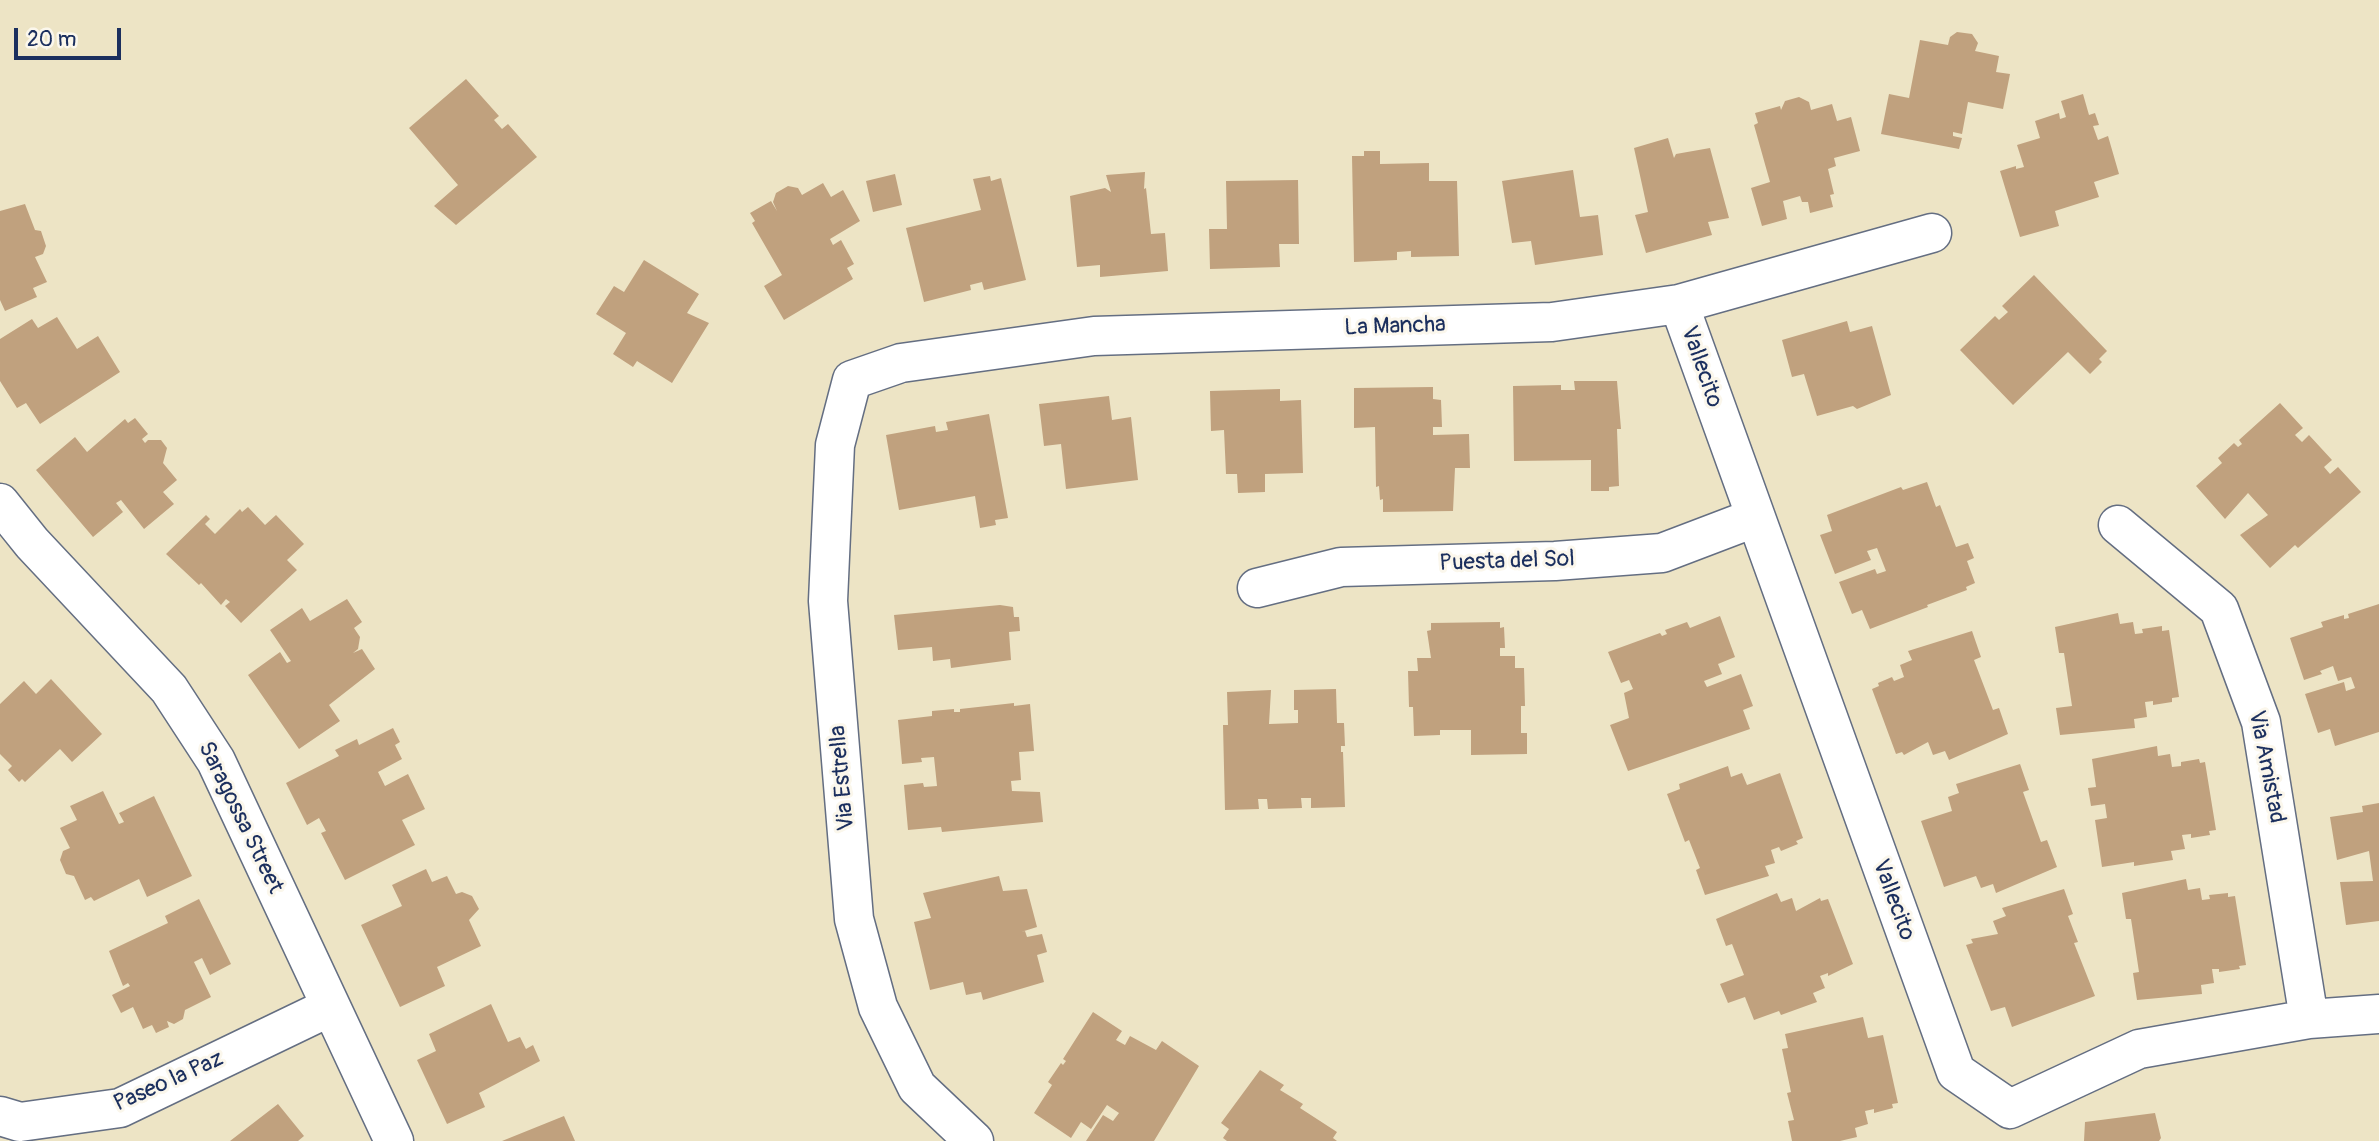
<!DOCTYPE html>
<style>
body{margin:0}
#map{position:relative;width:2379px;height:1141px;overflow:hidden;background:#ede4c5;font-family:Pangolin,sans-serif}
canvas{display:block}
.scale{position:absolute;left:14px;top:28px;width:107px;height:32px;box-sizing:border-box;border:4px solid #1b2f5e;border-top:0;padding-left:9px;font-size:21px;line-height:24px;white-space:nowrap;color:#1b2f5e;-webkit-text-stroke:5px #fbf7ec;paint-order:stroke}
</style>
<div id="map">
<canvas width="2379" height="1141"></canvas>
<div class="scale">20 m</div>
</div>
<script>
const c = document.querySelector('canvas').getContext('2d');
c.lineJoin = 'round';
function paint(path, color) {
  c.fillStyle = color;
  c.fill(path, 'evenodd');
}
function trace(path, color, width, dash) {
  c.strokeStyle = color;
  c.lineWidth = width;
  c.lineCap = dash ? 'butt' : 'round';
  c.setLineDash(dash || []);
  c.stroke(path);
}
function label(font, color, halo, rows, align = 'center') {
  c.font = font + ' Pangolin,sans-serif';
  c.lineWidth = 6;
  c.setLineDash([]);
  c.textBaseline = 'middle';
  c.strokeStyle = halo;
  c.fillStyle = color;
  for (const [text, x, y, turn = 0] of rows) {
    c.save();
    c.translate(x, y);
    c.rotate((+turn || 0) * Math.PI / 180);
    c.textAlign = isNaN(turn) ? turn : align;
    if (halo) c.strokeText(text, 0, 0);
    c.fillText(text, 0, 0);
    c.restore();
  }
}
paint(new Path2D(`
 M 1957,32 L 1972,34 L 1978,43 L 1975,51 L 1999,56 L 1996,72 L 2010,74 L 2003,109 L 1968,102 L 1962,134 L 1953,132 L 1953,136 L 1962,138 L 1959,149 L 1881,134 L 1889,94 L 1909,98 L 1920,40 L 1948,45 L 1950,37 Z
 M 466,79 L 499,116 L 494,120 L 502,129 L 508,124 L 537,157 L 456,225 L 434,206 L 458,185 L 409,128 Z
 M 2083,94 L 2089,115 L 2095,113 L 2099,125 L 2093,126 L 2098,140 L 2108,136 L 2119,174 L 2094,182 L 2099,197 L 2055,211 L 2059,226 L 2020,237 L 2000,171 L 2016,166 L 2016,169 L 2024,167 L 2017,145 L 2040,138 L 2035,121 L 2059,113 L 2060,119 L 2066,117 L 2061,101 Z
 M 1799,97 L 1809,102 L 1811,110 L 1832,104 L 1837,121 L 1851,117 L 1860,151 L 1834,158 L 1836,166 L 1828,169 L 1834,194 L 1830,195 L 1833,207 L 1810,213 L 1808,202 L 1802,202 L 1800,196 L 1783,201 L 1787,219 L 1762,226 L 1751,188 L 1770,182 L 1754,125 L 1758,123 L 1755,113 L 1780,106 L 1781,110 L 1785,101 Z
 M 1668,138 L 1674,158 L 1676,154 L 1710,148 L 1729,218 L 1708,222 L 1712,235 L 1646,253 L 1635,215 L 1648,212 L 1634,148 Z
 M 1364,151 L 1380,151 L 1380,164 L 1429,163 L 1429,181 L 1457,181 L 1459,256 L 1411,257 L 1411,251 L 1397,252 L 1397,260 L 1354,262 L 1352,156 L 1364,156 Z
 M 1573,170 L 1580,217 L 1598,215 L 1603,255 L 1535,265 L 1531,241 L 1512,243 L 1502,181 Z
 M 1145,172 L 1144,189 L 1146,188 L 1151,234 L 1165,233 L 1168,271 L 1100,277 L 1100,265 L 1077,267 L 1070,196 L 1105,188 L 1111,192 L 1106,175 Z
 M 895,174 L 902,205 L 873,212 L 866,181 Z
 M 990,176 L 991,181 L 1001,178 L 1026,280 L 984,290 L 982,282 L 970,285 L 971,290 L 924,302 L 906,228 L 981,210 L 973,179 Z
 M 1298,180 L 1299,244 L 1279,244 L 1280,267 L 1210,269 L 1209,229 L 1227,229 L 1226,181 Z
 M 823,183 L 831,197 L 843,190 L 860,221 L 830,239 L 833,245 L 841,240 L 854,264 L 847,268 L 853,279 L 784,320 L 764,286 L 782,275 L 752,223 L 755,221 L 750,213 L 771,201 L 777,211 L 773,202 L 776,193 L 788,186 L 798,188 L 802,195 Z
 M 25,204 L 35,230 L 41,231 L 46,246 L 43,254 L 35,257 L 47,282 L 33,288 L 37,297 L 5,311 L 0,300 L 0,211 Z
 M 644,260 L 699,294 L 687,313 L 709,323 L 672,383 L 637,361 L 633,367 L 613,354 L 626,333 L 596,314 L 614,286 L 624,292 Z
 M 2034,275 L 2107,351 L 2099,359 L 2102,362 L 2090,374 L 2068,352 L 2013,405 L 1960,350 L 1995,316 L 1999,320 L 2008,312 L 2002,306 Z
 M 57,317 L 77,349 L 98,336 L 120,372 L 40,424 L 26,403 L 17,408 L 0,381 L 0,339 L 32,319 L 38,328 Z
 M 1847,321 L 1850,332 L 1872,326 L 1891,395 L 1857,409 L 1853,406 L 1817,416 L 1804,374 L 1792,377 L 1782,340 Z
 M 1574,381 L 1617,381 L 1621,429 L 1617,429 L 1619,486 L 1609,487 L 1609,491 L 1591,491 L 1591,460 L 1514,461 L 1513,386 L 1561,385 L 1561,390 L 1575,390 Z
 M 1433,387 L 1433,399 L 1441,400 L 1442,427 L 1433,427 L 1433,435 L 1469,434 L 1470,468 L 1455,468 L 1453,511 L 1383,512 L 1383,499 L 1380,500 L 1379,486 L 1376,487 L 1375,427 L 1354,428 L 1354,388 Z
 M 1280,389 L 1280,401 L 1301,400 L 1303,473 L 1265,474 L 1265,492 L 1238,493 L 1237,474 L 1226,474 L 1224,430 L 1211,431 L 1210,391 Z
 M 1109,396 L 1112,420 L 1131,417 L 1138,480 L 1066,489 L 1061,444 L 1044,446 L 1039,404 Z
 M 2280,403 L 2303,428 L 2295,435 L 2302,442 L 2309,435 L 2332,460 L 2324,467 L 2330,474 L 2338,467 L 2361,492 L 2298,548 L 2295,545 L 2270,568 L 2240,535 L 2268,515 L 2248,493 L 2225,519 L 2196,486 L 2222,463 L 2218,458 L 2234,443 L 2238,447 L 2242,444 L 2239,440 Z
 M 989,414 L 1008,518 L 995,520 L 996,525 L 980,528 L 975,496 L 899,510 L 886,435 L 935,426 L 936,432 L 948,430 L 946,422 Z
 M 135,418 L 148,434 L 142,439 L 145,443 L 148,440 L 161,440 L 167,448 L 163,463 L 177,480 L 163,492 L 174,504 L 144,529 L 121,500 L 116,503 L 123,512 L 93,537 L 36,470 L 75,437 L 87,452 L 125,419 L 128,423 Z
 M 1927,482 L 1936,507 L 1940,505 L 1956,547 L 1968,543 L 1974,558 L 1967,561 L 1975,583 L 1966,587 L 1967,590 L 1927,605 L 1928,607 L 1870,629 L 1862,610 L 1852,614 L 1839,582 L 1875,569 L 1877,574 L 1886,571 L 1877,548 L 1867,551 L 1871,560 L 1835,574 L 1820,535 L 1832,531 L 1827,515 L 1901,487 L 1903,490 Z
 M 248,507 L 265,525 L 276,515 L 304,544 L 287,560 L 297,570 L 241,623 L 225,606 L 230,602 L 226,599 L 221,605 L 201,583 L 199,585 L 166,554 L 206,515 L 210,519 L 205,524 L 215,534 L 240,509 L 242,512 Z
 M 347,599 L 362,622 L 354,628 L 360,637 L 358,649 L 353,653 L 362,649 L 375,669 L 329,705 L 340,721 L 299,749 L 248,675 L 280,652 L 287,663 L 291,661 L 270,630 L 302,608 L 310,621 Z
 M 2379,604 L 2379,732 L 2335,746 L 2330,729 L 2318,733 L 2305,694 L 2344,682 L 2346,691 L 2355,688 L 2351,677 L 2338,681 L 2333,666 L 2320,671 L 2322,674 L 2304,680 L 2290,638 L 2323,627 L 2321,622 L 2344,615 L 2344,619 L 2349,618 L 2348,614 Z
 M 1000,605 L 1013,607 L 1014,617 L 1019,617 L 1020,631 L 1009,632 L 1011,660 L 951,668 L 950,659 L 933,661 L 932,647 L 898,650 L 894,615 Z
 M 2118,613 L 2120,624 L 2133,622 L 2135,634 L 2143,633 L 2142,629 L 2162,626 L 2162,631 L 2169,630 L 2179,697 L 2172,698 L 2172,702 L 2153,705 L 2153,701 L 2145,702 L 2147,717 L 2134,719 L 2135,728 L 2060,735 L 2056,708 L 2072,706 L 2064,653 L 2059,653 L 2055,627 Z
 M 1720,616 L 1735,657 L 1718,664 L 1722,674 L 1704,681 L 1707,687 L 1741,674 L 1753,706 L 1743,710 L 1750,729 L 1628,771 L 1610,725 L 1629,718 L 1624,693 L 1633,689 L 1629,680 L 1621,683 L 1608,652 L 1660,633 L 1662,636 L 1667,634 L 1665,630 L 1687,622 L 1690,628 Z
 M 1500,622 L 1500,628 L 1504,627 L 1505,648 L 1500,648 L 1500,656 L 1515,656 L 1515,668 L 1524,668 L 1525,706 L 1521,706 L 1521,733 L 1527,733 L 1527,754 L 1471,755 L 1471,730 L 1440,730 L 1440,735 L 1414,736 L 1413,707 L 1409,707 L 1408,671 L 1418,671 L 1417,658 L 1431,658 L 1427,631 L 1431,630 L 1431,623 Z
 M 1972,631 L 1981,657 L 1974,660 L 1993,710 L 1999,708 L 2008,734 L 1949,760 L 1945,751 L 1933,755 L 1928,742 L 1904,755 L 1902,752 L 1896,754 L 1872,689 L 1879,686 L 1878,683 L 1892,677 L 1894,681 L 1904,677 L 1900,665 L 1912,660 L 1908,651 Z
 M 51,679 L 102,734 L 72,762 L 60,749 L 25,782 L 22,779 L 19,782 L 8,770 L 12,766 L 0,754 L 0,704 L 24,681 L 36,694 Z
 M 1336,689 L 1337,723 L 1344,723 L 1345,746 L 1341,746 L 1341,752 L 1343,752 L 1345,807 L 1311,808 L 1311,798 L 1301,798 L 1302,808 L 1268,809 L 1267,799 L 1258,799 L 1259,809 L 1225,810 L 1223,725 L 1228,725 L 1227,692 L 1271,690 L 1269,724 L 1298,723 L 1298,710 L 1294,710 L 1294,690 Z
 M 1014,703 L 1014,706 L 1030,704 L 1034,751 L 1019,752 L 1021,780 L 1011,781 L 1012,791 L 1040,792 L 1043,822 L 942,832 L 941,827 L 908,830 L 904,785 L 923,783 L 924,787 L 937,786 L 934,757 L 921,758 L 922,762 L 902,764 L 898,720 L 932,716 L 932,711 L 954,709 L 954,712 L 960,712 L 960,709 Z
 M 393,728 L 400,742 L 395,745 L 402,759 L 378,772 L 385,786 L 408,774 L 425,809 L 402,820 L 415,845 L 345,880 L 321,833 L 326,831 L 319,818 L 307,825 L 286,783 L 339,756 L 335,750 L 357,739 L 359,745 Z
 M 2157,746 L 2158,756 L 2170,754 L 2172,767 L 2181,766 L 2181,762 L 2199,759 L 2200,763 L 2205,762 L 2216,830 L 2209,831 L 2210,835 L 2191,838 L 2191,834 L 2182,835 L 2185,849 L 2171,851 L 2173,860 L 2134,866 L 2134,862 L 2102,867 L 2095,820 L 2107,818 L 2105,804 L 2091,806 L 2088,788 L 2096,787 L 2092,759 Z
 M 2020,764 L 2029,790 L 2023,792 L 2041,842 L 2047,840 L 2057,867 L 1996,893 L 1993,884 L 1981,888 L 1976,876 L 1944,887 L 1921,821 L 1952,811 L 1948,797 L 1959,793 L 1956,784 Z
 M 1728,766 L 1731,777 L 1742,773 L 1747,785 L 1780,773 L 1803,838 L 1796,841 L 1798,844 L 1781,851 L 1779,847 L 1771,850 L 1775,863 L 1765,866 L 1769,876 L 1705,895 L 1696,870 L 1700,868 L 1689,840 L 1685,842 L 1667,794 L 1680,789 L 1679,784 Z
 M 103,791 L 119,824 L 124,822 L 119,813 L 154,796 L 192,876 L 147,897 L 139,879 L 94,901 L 91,897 L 85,900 L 74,876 L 66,874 L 60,860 L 63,851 L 70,848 L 60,828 L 77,820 L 70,806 Z
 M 2379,803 L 2379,921 L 2346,925 L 2340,882 L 2373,881 L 2369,851 L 2337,860 L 2330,817 L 2363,812 L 2362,806 Z
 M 426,869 L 432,882 L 447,876 L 456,894 L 462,892 L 472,896 L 479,909 L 469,920 L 481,946 L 437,967 L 445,986 L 400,1007 L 361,925 L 402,906 L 392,885 Z
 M 999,876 L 1003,891 L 1027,889 L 1037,927 L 1021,932 L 1025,931 L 1027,937 L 1042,934 L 1047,952 L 1037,955 L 1044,982 L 983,1000 L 981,992 L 966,995 L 963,982 L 930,990 L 914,922 L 931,918 L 923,893 Z
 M 2186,879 L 2188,890 L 2200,888 L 2202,900 L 2210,899 L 2209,895 L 2228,893 L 2228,897 L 2235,896 L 2246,965 L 2239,966 L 2240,969 L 2219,972 L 2219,969 L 2212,969 L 2214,983 L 2201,985 L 2202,994 L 2137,1000 L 2133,973 L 2139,972 L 2131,919 L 2126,919 L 2122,893 Z
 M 2064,889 L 2073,914 L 2068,916 L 2078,942 L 2074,943 L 2095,996 L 2012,1027 L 2005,1007 L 1991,1011 L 1966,945 L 1973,943 L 1971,939 L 1998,934 L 1993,921 L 2006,916 L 2002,908 Z
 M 1777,893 L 1781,902 L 1792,898 L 1796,911 L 1820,898 L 1821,901 L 1828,899 L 1853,964 L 1828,976 L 1828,973 L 1820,976 L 1825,988 L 1813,993 L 1817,1002 L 1781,1015 L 1779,1011 L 1754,1020 L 1745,997 L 1728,1003 L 1720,984 L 1744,975 L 1732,944 L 1726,946 L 1716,919 Z
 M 199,899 L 231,964 L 210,975 L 202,958 L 194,962 L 211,997 L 185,1010 L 183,1019 L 174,1024 L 167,1021 L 169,1027 L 156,1033 L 152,1025 L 143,1029 L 133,1007 L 121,1013 L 112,995 L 130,986 L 128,983 L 123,986 L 109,951 L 168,923 L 165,916 Z
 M 491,1004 L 508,1042 L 520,1037 L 526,1049 L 533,1045 L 540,1061 L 479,1093 L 485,1107 L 447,1124 L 417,1060 L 436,1051 L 429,1034 Z
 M 1093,1012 L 1122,1031 L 1116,1040 L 1125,1045 L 1130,1036 L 1156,1050 L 1162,1041 L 1199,1066 L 1154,1141 L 1086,1141 L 1103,1115 L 1113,1121 L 1119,1113 L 1107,1105 L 1091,1129 L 1081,1122 L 1071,1138 L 1034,1113 L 1052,1085 L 1048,1082 L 1061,1063 L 1063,1065 L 1066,1061 L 1063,1059 Z
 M 1863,1017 L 1868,1038 L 1883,1035 L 1898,1103 L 1892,1104 L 1893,1108 L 1874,1113 L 1874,1109 L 1865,1111 L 1868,1124 L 1855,1128 L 1857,1137 L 1840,1141 L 1792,1141 L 1788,1121 L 1794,1120 L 1787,1093 L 1791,1092 L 1782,1049 L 1788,1048 L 1785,1034 Z
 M 1260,1070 L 1284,1085 L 1280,1090 L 1303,1104 L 1300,1108 L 1337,1132 L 1333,1138 L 1337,1141 L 1227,1141 L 1223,1138 L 1229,1129 L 1221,1123 Z
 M 278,1104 L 304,1136 L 298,1141 L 230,1141 Z
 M 2155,1113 L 2161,1138 L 2159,1141 L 2084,1141 L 2085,1122 Z
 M 564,1116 L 575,1141 L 502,1141 Z`), '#c0a17e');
const street = new Path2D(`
 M 1679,304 L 1956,1072 L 2010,1109 L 2139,1049 L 2309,1019 L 2379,1014
 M 0,503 L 32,543 L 169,689 L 216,761 L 394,1141
 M 2118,525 L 2219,609 L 2261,722 L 2309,1019
 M 1257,588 L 1341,567 L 1555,561 L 1662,553 L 1754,518
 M 0,1116 L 20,1122 L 120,1108 L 330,1007
 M 974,1141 L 917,1087 L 878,1007 L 854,919 L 828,601 L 835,445 L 852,380 L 901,363 L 1094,336 L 1552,322 L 1679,304 L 1932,233`);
trace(street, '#646e82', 41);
trace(street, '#fff', 38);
label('23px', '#1b2f5e', '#fbf7ec', [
 ["La Mancha",1395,327,-2],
 ["Vallecito",1701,367,71],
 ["Puesta del Sol",1507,562,-2],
 ["Via Amistad",2266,767,79],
 ["Via Estrella",843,778,-95],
 ["Saragossa Street",240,818,64],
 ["Vallecito",1893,900,70],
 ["Paseo la Paz",169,1082,-24]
]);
</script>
